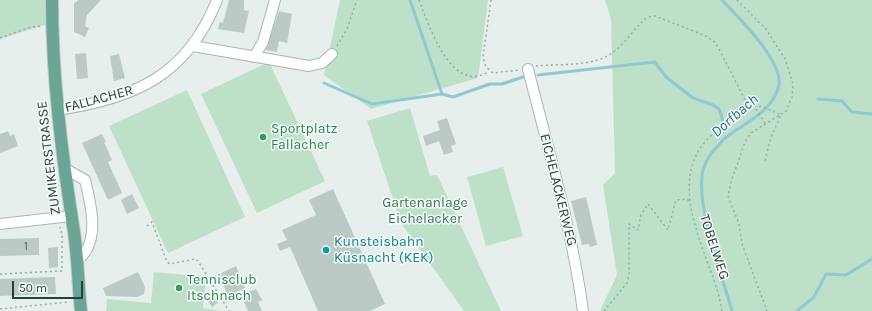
<!DOCTYPE html>
<meta charset="utf-8">
<style>
body{margin:0}
#map{position:relative;width:872px;height:311px;overflow:hidden;background:#e6efeb;font-family:Karla,sans-serif}
canvas{display:block}
.scale{position:absolute;left:12px;top:281px;width:71px;height:18px;box-sizing:border-box;border:2px solid #24423a;border-top:0;padding-left:5px;font-size:12px;line-height:14px;white-space:nowrap;color:#24423a;-webkit-text-stroke:3px #f7fbf9;paint-order:stroke}
</style>
<div id="map">
<canvas width="872" height="311"></canvas>
<div class="scale">50 m</div>
</div>
<script>
const c = document.querySelector('canvas').getContext('2d');
c.lineJoin = 'round';
function paint(path, color) {
  c.fillStyle = color;
  c.fill(path, 'evenodd');
}
function trace(path, color, width, dash) {
  c.strokeStyle = color;
  c.lineWidth = width;
  c.lineCap = dash ? 'butt' : 'round';
  c.setLineDash(dash || []);
  c.stroke(path);
}
function label(font, color, halo, rows, align = 'center') {
  c.font = font + ' Karla,sans-serif';
  c.lineWidth = 3;
  c.setLineDash([]);
  c.textBaseline = 'middle';
  c.strokeStyle = halo;
  c.fillStyle = color;
  for (const [text, x, y, turn = 0] of rows) {
    c.save();
    c.translate(x, y);
    c.rotate((+turn || 0) * Math.PI / 180);
    c.textAlign = isNaN(turn) ? turn : align;
    if (halo) c.strokeText(text, 0, 0);
    c.fillText(text, 0, 0);
    c.restore();
  }
}
paint(new Path2D(`
 M 0,0 L 52,0 L 51,23 L 0,39 Z
 M 340,0 L 488,0 L 478,78 L 371,109 L 324,75 Z
 M 605,0 L 872,0 L 872,311 L 600,311 L 617,275 L 603,185 L 615,173 L 611,19 Z
 M 269,62 L 325,181 L 257,213 L 201,94 Z
 M 187,90 L 245,217 L 168,253 L 109,126 Z
 M 410,108 L 430,176 L 437,175 L 501,311 L 464,311 L 401,223 L 367,121 Z
 M 503,167 L 523,236 L 486,246 L 467,177 Z
 M 154,272 L 206,277 L 203,308 L 220,311 L 106,311 L 107,299 L 151,303 Z`), '#bfe0c8');
trace(new Path2D(`
 M 410,0 L 442,94
 M 722,0 C 738,17 782,60 779,84 C 778,92 772,102 766,108 C 754,121 736,128 723,140 C 715,149 706,158 703,170 C 695,204 722,275 732,311
 M 538,75 L 655,62 L 666,77 L 693,98 L 713,105 L 719,109 L 723,121
 M 324,83 L 372,104 L 442,94 L 453,97 L 490,84 L 502,84 L 523,77
 M 818,99 L 842,101 L 852,112 L 872,114
 M 797,311 L 814,297 L 826,274 L 846,275 L 872,259`), '#8ec9d4', 3);
paint(new Path2D(`
 M 78,0 L 101,0 L 87,15 L 85,26 L 89,28 L 85,37 L 74,32 L 74,4 Z
 M 229,0 L 244,0 L 244,10 L 249,11 L 244,33 L 218,29 L 220,22 L 223,23 Z
 M 279,11 L 292,14 L 287,43 L 279,41 L 277,52 L 266,50 Z
 M 86,53 L 88,78 L 77,79 L 75,54 Z
 M 119,54 L 125,78 L 114,81 L 110,56 Z
 M 447,118 L 456,144 L 451,146 L 453,152 L 444,155 L 439,141 L 426,146 L 423,136 L 440,130 L 437,121 Z
 M 8,131 L 10,136 L 14,134 L 18,146 L 0,153 L 0,134 Z
 M 102,134 L 106,142 L 104,142 L 112,160 L 108,162 L 122,193 L 108,200 L 82,143 Z
 M 333,189 L 385,304 L 370,311 L 318,311 L 290,247 L 280,251 L 277,244 L 287,240 L 282,230 L 316,215 L 309,200 Z
 M 132,194 L 139,208 L 127,214 L 121,200 Z
 M 586,197 L 597,245 L 590,247 L 589,244 L 582,245 L 571,201 Z
 M 39,238 L 39,255 L 0,256 L 0,239 Z
 M 58,247 L 58,267 L 49,268 L 48,248 Z
 M 236,266 L 245,288 L 228,296 L 219,274 Z
 M 138,272 L 145,287 L 144,294 L 137,297 L 106,296 L 103,288 Z
 M 55,277 L 56,294 L 0,296 L 0,279 Z
 M 256,289 L 262,300 L 258,302 L 262,311 L 248,311 L 241,295 Z
 M 212,292 L 219,302 L 212,307 L 205,297 Z`), '#bbcac4');
const minor = new Path2D(`
 M 193,46 L 309,66 L 322,63 L 332,54
 M 254,57 L 263,42 L 275,0
 M 528,69 C 548,149 572,229 583,311
 M 57,110 C 134,99 187,76 217,0
 M 64,168 L 85,180 C 90,201 98,231 86,251 C 84,254 80,258 77,260
 M 0,224 L 71,216`);
const major = new Path2D(`
 M 52,0 C 52,78 62,155 74,232 C 78,258 78,285 81,311`);
trace(minor, '#a8b8b2', 12);
trace(major, '#c2cac8', 14);
trace(new Path2D(`
 M 419,0 C 428,23 451,95 488,72
 M 491,0 L 483,57 L 486,67 L 493,73 L 519,70
 M 737,0 L 766,29 L 785,59 L 793,84 L 792,97 L 786,111 L 751,133 L 745,142 L 731,182 L 728,196 L 739,224 L 742,244 L 767,311
 M 0,38 L 31,27 L 42,26
 M 337,46 L 347,29 L 357,0
 M 536,66 C 556,64 581,66 601,59 C 622,50 629,34 644,20 C 647,16 651,17 655,16 L 706,36 L 716,43 L 748,106
 M 753,105 L 765,123
 M 147,226 L 152,222 L 167,262 L 170,264 L 195,259 L 198,261 L 229,311
 M 0,274 L 62,271 L 62,234 L 60,227
 M 0,309 L 70,302
 M 604,311 L 627,283 L 629,274 L 629,224 L 638,230 L 641,215 L 648,204 L 668,230 L 676,200 L 687,199 L 691,203
 M 722,311 C 720,304 720,297 717,290 C 705,249 674,194 698,152 C 704,141 716,131 725,123 C 752,101 751,101 781,115 L 771,137 L 765,161`), '#86b3a5', 1.5, [2, 3]);
trace(minor, '#fff', 10);
trace(major, '#6aa596', 12);
for (const [x, y, r, color] of [
 [263,137,4,"#2e9e5b"],
 [326,250,4,"#0f9aa8"],
 [179,288,4,"#2e9e5b"]
]) {
  const dot = new Path2D();
  dot.arc(x, y, r, 0, 2 * Math.PI);
  c.fillStyle = color;
  c.fill(dot);
  trace(dot, '#f7fbf9', 1.5);
}
label('12px', '#4a645c', null, [
 ["1",26,247]
]);
label('14px', '#24423a', '#f7fbf9', [
 ["FALLACHER",99,99,-15],
 ["ZUMIKERSTRASSE",49,158,-97],
 ["EICHELACKERWEG",558,190,76],
 ["TOBELWEG",714,247,72]
]);
label('14px', '#27864d', '#f7fbf9', [
 ["Sportplatz",271,129],
 ["Fallacher",271,145],
 ["Tennisclub",187,280],
 ["Itschnach",187,296]
], 'left');
label('14px', '#2d7a4b', '#f7fbf9', [
 ["Gartenanlage",425,203],
 ["Eichelacker",425,219]
]);
label('14px', '#0d838f', '#f7fbf9', [
 ["Kunsteisbahn",334,242],
 ["Küsnacht (KEK)",334,258]
], 'left');
label('italic 15px', '#1c6f80', '#f7fbf9', [
 ["Dorfbach",735,116,-41]
]);
</script>
